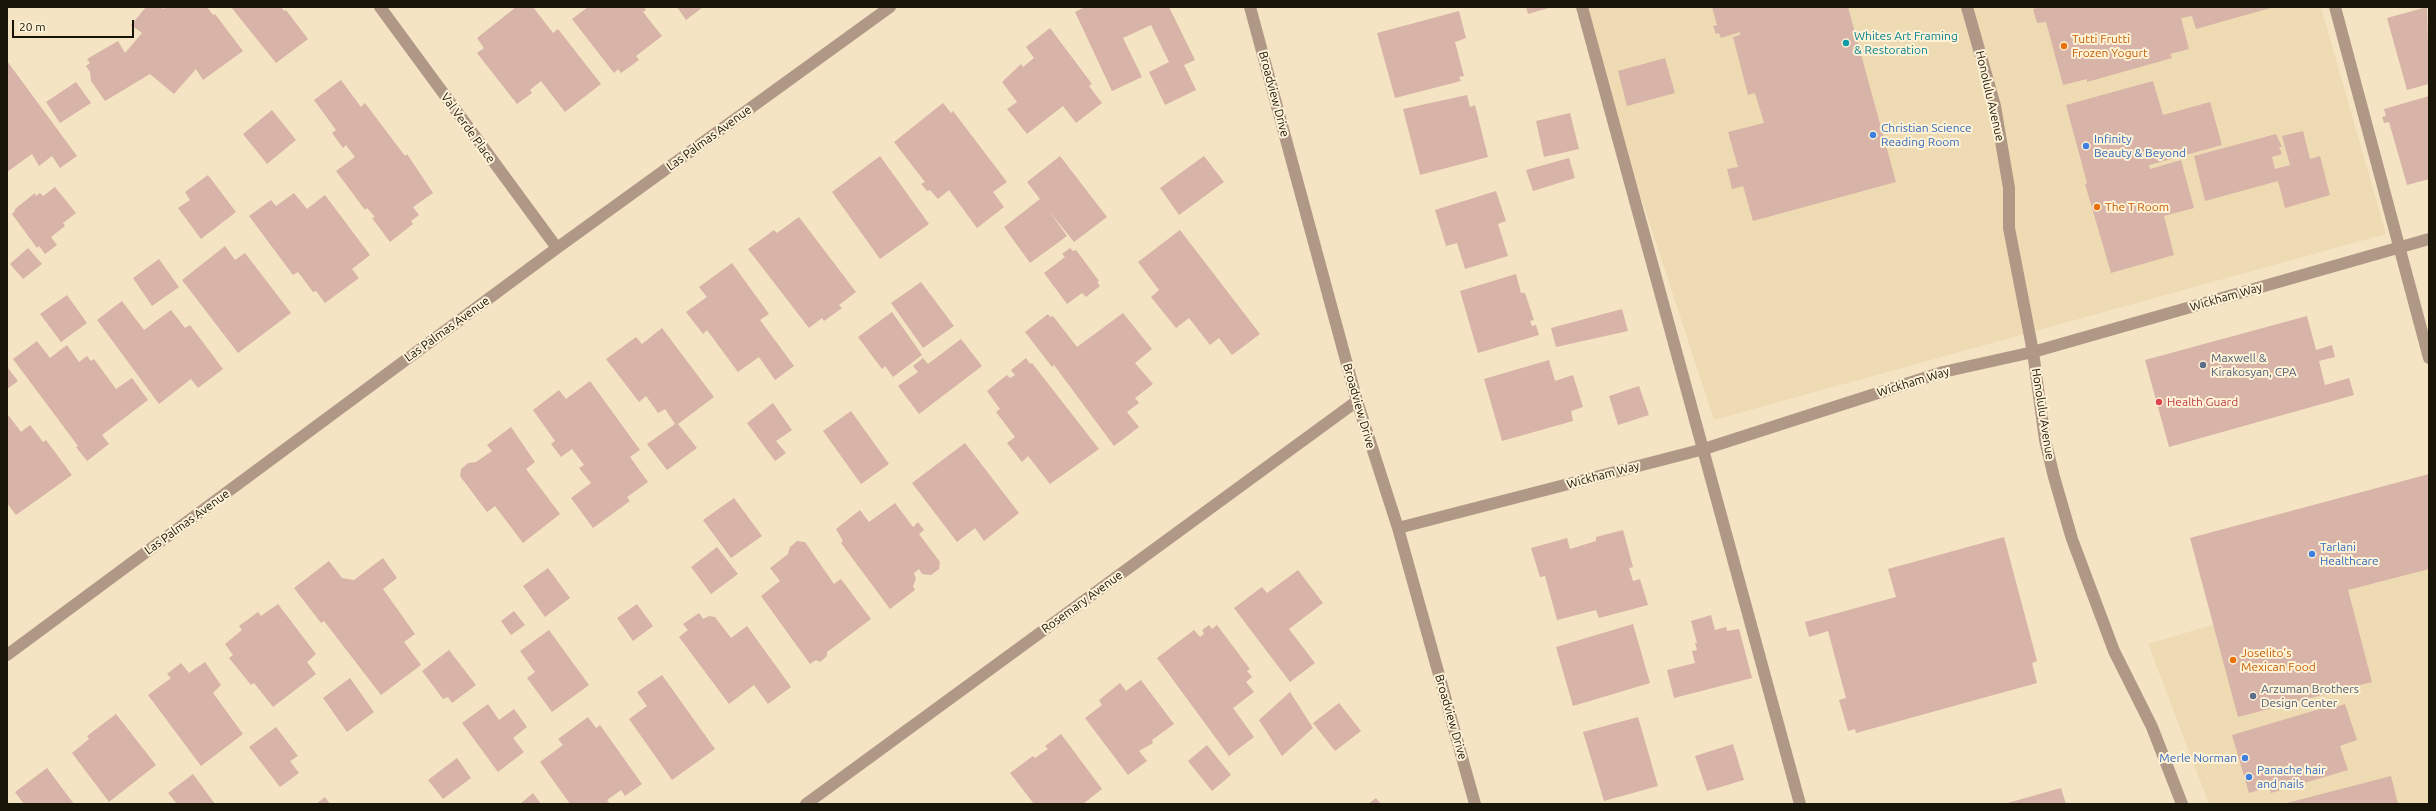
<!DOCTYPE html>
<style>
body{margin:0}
#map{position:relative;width:2436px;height:811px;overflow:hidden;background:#f4e4c4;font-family:Ubuntu,sans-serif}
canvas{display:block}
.frame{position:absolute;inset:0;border:8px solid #191408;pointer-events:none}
.scale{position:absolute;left:12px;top:20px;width:122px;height:18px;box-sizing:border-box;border:2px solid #191408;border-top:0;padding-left:5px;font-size:12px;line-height:14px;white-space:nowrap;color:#191408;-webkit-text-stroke:3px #fef2d7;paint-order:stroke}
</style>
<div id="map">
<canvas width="2436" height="811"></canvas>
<div class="frame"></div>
<div class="scale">20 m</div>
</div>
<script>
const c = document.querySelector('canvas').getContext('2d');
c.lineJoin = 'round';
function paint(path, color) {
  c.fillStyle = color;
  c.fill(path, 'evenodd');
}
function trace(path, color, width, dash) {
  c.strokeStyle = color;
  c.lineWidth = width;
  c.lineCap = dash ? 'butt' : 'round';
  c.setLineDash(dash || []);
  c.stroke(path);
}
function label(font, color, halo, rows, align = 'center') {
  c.font = font + ' Ubuntu,sans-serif';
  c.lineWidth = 4;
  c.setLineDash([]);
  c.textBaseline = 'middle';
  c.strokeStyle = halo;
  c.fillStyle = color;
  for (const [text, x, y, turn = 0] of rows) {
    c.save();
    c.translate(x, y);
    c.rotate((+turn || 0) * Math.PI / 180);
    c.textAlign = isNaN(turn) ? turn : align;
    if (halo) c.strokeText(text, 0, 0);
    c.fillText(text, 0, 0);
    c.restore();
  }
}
paint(new Path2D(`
 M 1579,7 L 2321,7 L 2386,234 L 1714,420 Z
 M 2429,560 L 2429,804 L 2209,804 L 2148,644 Z`), '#eedbb4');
paint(new Path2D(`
 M 146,7 L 161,7 L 163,9 L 167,7 L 207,7 L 213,15 L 215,14 L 243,51 L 203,80 L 196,69 L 174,94 L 150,74 L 105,101 L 91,81 L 90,72 L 86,66 L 90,63 L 87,59 L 118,41 L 125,53 L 142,33 L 131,25 Z
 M 231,7 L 281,7 L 284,11 L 286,10 L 308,39 L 276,63 Z
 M 516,7 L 533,7 L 553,33 L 558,29 L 601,84 L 565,112 L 541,81 L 530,90 L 532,93 L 517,104 L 477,53 L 484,48 L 477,38 Z
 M 588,7 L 644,7 L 646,10 L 643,12 L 662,36 L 636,56 L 639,60 L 621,73 L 618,69 L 614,73 L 572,19 Z
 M 677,7 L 703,7 L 686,20 Z
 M 1085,7 L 1169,7 L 1195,60 L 1184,65 L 1196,90 L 1165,105 L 1149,72 L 1169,62 L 1151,25 L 1123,38 L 1142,77 L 1112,91 L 1075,12 Z
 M 1526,7 L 1552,7 L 1528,14 Z
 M 1712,7 L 1848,7 L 1896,182 L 1753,221 L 1743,186 L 1732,189 L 1727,169 L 1738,167 L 1728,132 L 1764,123 L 1755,93 L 1748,95 L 1733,37 L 1740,35 L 1740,32 L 1721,38 L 1719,33 L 1716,34 L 1713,26 L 1717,25 Z
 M 2041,7 L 2274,7 L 2196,29 L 2192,16 L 2181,18 L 2189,49 L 2170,54 L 2172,58 L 2087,82 L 2087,79 L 2063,85 L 2046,22 L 2037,23 L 2033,9 Z
 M 2427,7 L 2429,84 L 2407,90 L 2387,18 Z
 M 1459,11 L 1466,38 L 1455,42 L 1464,76 L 1459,77 L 1461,81 L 1395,98 L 1377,33 Z
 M 1050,28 L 1092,84 L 1089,86 L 1102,103 L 1076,123 L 1063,106 L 1027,134 L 1007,109 L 1017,102 L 1002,82 L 1021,64 L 1023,67 L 1034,58 L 1026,47 Z
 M 1665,58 L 1675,93 L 1627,106 L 1618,71 Z
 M 7,61 L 77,156 L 60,168 L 52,156 L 39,166 L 32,154 L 7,172 Z
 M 341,80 L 361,107 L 365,103 L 405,156 L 407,154 L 433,193 L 413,207 L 419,215 L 411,221 L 413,224 L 390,242 L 372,218 L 375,217 L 367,208 L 365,210 L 336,171 L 355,157 L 346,145 L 343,148 L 332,133 L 336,130 L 314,100 Z
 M 2153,81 L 2163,115 L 2210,102 L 2222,145 L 2149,165 L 2150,169 L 2181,160 L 2194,208 L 2164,216 L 2174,255 L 2111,273 L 2085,184 L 2087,183 L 2066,105 Z
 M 76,82 L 91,103 L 60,123 L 46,102 Z
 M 1467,95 L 1470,107 L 1475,105 L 1488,157 L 1420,175 L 1403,109 Z
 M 2429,96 L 2429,179 L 2407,185 L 2389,122 L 2384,123 L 2382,117 L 2386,116 L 2384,109 Z
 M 943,103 L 951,113 L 953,111 L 1007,182 L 993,192 L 1004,207 L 977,228 L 949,190 L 938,199 L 930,190 L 927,191 L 921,184 L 925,182 L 894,142 Z
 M 272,110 L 296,140 L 267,164 L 243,134 Z
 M 1570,113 L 1579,149 L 1544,157 L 1536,121 Z
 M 2303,131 L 2310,159 L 2320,156 L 2330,195 L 2285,208 L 2278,181 L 2205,201 L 2194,156 L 2276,134 L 2282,147 L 2279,147 L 2282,154 L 2272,157 L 2275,169 L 2290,165 L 2282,136 Z
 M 880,156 L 929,224 L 880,259 L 832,192 Z
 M 1060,156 L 1107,217 L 1074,242 L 1049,211 L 1067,236 L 1030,263 L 1004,227 L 1040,199 L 1027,182 Z
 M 1204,156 L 1224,182 L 1179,215 L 1160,188 Z
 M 1569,158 L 1575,178 L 1533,191 L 1526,170 Z
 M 208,175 L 236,212 L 201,239 L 178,208 L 190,200 L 185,192 Z
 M 55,187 L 76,213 L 63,223 L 65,226 L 51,237 L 57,245 L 45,254 L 39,246 L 37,248 L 12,214 L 15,211 L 15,209 L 35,193 L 36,196 L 40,193 L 43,196 Z
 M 1496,191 L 1506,221 L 1498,224 L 1508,256 L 1465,269 L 1457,243 L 1446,246 L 1435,210 Z
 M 294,193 L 307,209 L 325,195 L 370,255 L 352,269 L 359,278 L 325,303 L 316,291 L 313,292 L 298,272 L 293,275 L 249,216 L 271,200 L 276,206 Z
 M 799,217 L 856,292 L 839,305 L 842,308 L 824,321 L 822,318 L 809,328 L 748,249 L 774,230 L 777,233 Z
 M 1180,230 L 1260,334 L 1232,355 L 1219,338 L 1210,345 L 1189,318 L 1176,328 L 1151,297 L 1159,290 L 1138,262 Z
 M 225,246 L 235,260 L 245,253 L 291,313 L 238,353 L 182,280 Z
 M 28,248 L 42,264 L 23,279 L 10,264 Z
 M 1070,248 L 1073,251 L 1076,250 L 1099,281 L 1097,282 L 1100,286 L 1086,297 L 1082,293 L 1067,304 L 1044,273 L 1065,257 L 1062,254 Z
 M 159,259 L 179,287 L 152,306 L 133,278 Z
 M 732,263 L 769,314 L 760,320 L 794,366 L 775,380 L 759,357 L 738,372 L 707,330 L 703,334 L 686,312 L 707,297 L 699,287 Z
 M 1516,274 L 1521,293 L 1525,293 L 1534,320 L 1530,321 L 1532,326 L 1536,325 L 1539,335 L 1478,353 L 1460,291 Z
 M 921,282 L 954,326 L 923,348 L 891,303 Z
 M 67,295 L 87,323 L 61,342 L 40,314 Z
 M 122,301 L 144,330 L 171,310 L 185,328 L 190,325 L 223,369 L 198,388 L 191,379 L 159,404 L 97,320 Z
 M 1622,309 L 1628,331 L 1556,347 L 1551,328 Z
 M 892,312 L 922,355 L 893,377 L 885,366 L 882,369 L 858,337 Z
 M 1123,313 L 1152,349 L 1135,363 L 1153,384 L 1135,398 L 1139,403 L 1127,412 L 1139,427 L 1114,446 L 1054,365 L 1052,367 L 1025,332 L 1048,314 L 1050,317 L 1053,316 L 1077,347 Z
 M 2307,316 L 2316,350 L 2332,345 L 2335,357 L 2319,361 L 2325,385 L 2349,378 L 2354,395 L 2169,447 L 2145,360 Z
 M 662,328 L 714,397 L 678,424 L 697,448 L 667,470 L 647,444 L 675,424 L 665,409 L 658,413 L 646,396 L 639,402 L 606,359 L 636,337 L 642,344 Z
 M 961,339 L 982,366 L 919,414 L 898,386 L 918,372 L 913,366 L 923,358 L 928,364 Z
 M 37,341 L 50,358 L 67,345 L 79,362 L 87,356 L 91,361 L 94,359 L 116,389 L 132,378 L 148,400 L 102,435 L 109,444 L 87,461 L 76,447 L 78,446 L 13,359 Z
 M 1026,358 L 1030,364 L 1032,363 L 1099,449 L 1050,484 L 1028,456 L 1022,462 L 1007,443 L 1015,437 L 996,412 L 1000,409 L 987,391 L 1007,375 L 1010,378 L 1015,375 L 1011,370 Z
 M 1549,360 L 1555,381 L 1573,375 L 1583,407 L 1571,411 L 1573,421 L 1502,441 L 1484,379 Z
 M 7,367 L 18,381 L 7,389 Z
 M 590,381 L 640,450 L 630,457 L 648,482 L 627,497 L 630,501 L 593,528 L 571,498 L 591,483 L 579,468 L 584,465 L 572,449 L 561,457 L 551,444 L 555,441 L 533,410 L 559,390 L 566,399 Z
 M 1639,386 L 1649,415 L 1618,425 L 1609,396 Z
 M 773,403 L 792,430 L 776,441 L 786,453 L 775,461 L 747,423 Z
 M 851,411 L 889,464 L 861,484 L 823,431 Z
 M 9,416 L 21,432 L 30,425 L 43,442 L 46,440 L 72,475 L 16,515 L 7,503 L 7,417 Z
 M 511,427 L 535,462 L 526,469 L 560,514 L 523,543 L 495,506 L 487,512 L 460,476 L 461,469 L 468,463 L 476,462 L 492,451 L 487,445 Z
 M 965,443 L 1019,513 L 984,541 L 975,528 L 957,542 L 912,483 Z
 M 2429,474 L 2429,569 L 2348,590 L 2372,682 L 2238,717 L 2190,538 Z
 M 734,498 L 762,536 L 731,558 L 703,520 Z
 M 895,503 L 913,527 L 918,522 L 924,530 L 919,534 L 940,562 L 939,569 L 931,575 L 922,574 L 919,569 L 914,573 L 916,579 L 913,586 L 915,590 L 890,609 L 841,543 L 843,541 L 836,529 L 860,510 L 869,522 Z
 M 1623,530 L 1633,567 L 1629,568 L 1633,581 L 1640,579 L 1648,605 L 1599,618 L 1596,610 L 1557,620 L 1545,576 L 1540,577 L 1531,548 L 1567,538 L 1570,549 L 1596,541 L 1596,537 Z
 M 2004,537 L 2037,661 L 2032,663 L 2037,683 L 1856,733 L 1855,729 L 1848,731 L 1839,700 L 1846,698 L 1828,631 L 1809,637 L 1805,622 L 1896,597 L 1888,569 Z
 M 797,541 L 805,542 L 834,584 L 841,579 L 871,619 L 827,652 L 827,656 L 820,662 L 816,660 L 810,664 L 761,596 L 780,581 L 770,568 L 788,554 L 790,547 Z
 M 717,547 L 738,574 L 711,594 L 691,567 Z
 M 383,558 L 397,578 L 383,589 L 415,634 L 404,642 L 421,665 L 381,695 L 324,621 L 321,623 L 294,588 L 329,561 L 342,578 L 354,580 Z
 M 548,568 L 570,598 L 545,617 L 523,586 Z
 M 1298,570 L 1323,603 L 1289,629 L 1315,663 L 1290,682 L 1234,608 L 1262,587 L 1267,593 Z
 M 278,604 L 316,654 L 307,662 L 316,674 L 273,707 L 254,683 L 251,685 L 229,658 L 233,655 L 225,644 L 242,630 L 239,626 L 258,612 L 261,616 Z
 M 637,604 L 653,626 L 633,641 L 617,618 Z
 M 514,611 L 525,625 L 511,635 L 501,621 Z
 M 699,613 L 703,619 L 709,616 L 715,617 L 731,638 L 747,626 L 791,687 L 768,704 L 754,685 L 729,704 L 679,637 L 688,630 L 683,624 Z
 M 1711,615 L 1715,630 L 1726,627 L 1727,631 L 1739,629 L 1752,678 L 1674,698 L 1667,670 L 1695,663 L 1692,651 L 1697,650 L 1695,643 L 1697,643 L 1691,621 Z
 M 1633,624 L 1650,683 L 1573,706 L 1556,647 Z
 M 1209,625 L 1212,629 L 1217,625 L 1250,669 L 1247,671 L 1252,677 L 1246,682 L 1254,692 L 1233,708 L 1254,737 L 1229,756 L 1157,658 L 1194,630 L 1200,637 L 1204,634 L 1202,630 Z
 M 549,630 L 589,685 L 552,712 L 527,678 L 535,672 L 520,651 Z
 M 449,650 L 476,685 L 452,703 L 448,697 L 443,699 L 422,671 Z
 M 205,662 L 221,685 L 213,693 L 243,734 L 201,766 L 148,695 L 171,678 L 167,674 L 181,663 L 189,673 Z
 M 662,675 L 715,749 L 672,780 L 629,719 L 647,706 L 637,692 Z
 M 350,678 L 374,712 L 347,732 L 323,698 Z
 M 1141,680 L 1174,724 L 1152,740 L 1153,743 L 1139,751 L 1147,761 L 1128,775 L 1085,718 L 1102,705 L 1099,700 L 1120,683 L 1126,691 Z
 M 1290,692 L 1313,728 L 1282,756 L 1259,720 Z
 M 1339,703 L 1361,731 L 1335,751 L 1313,723 Z
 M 488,704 L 499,720 L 514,709 L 527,727 L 513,738 L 524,752 L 498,772 L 462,723 Z
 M 2345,704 L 2357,740 L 2340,746 L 2348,770 L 2271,793 L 2269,787 L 2249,793 L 2232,735 L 2330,706 L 2330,709 Z
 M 116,714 L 156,765 L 109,802 L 72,753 L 89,739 L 87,736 Z
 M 588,717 L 596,728 L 600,725 L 642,784 L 625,796 L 621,790 L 607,800 L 610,804 L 570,804 L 540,762 L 563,745 L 558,739 Z
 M 1638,717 L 1658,786 L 1604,801 L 1583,732 Z
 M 276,727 L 298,756 L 290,761 L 299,773 L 280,787 L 249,747 Z
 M 1061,734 L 1102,789 L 1083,804 L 1034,804 L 1010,773 L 1033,756 L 1035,758 L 1048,749 L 1045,746 Z
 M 1733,744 L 1744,780 L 1707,791 L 1695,756 Z
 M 1207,745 L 1231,775 L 1212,791 L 1188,761 Z
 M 457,758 L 471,778 L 443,799 L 428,780 Z
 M 47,768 L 74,804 L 24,804 L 15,792 Z
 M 193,774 L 215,804 L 177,804 L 168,793 Z
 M 2391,776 L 2398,804 L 2287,804 L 2287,803 Z
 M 2061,788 L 2066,804 L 2004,804 Z
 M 533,793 L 541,804 L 520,804 Z
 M 325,797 L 330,804 L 316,804 Z
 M 1376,798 L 1381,804 L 1368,804 Z`), '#d8b3a7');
trace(new Path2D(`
 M 380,7 L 557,248
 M 1250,7 L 1357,401 L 1398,528 L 1475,804
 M 1582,7 L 1800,804
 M 1967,7 L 1995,106 L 2009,188 L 2009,228 L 2033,352 L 2045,440 L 2054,477 L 2072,539 L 2114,651 L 2152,727 L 2182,804
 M 2335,7 L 2429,358
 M 1398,528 L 1704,449 L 1943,372 L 2033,352 L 2429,239
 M 7,655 L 557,248 L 890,7
 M 806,804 L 1357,401`), '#b09887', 12);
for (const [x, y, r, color] of [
 [1846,43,4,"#0f9aa8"],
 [2064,46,4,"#e8710a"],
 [1873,135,4,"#3f7fe0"],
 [2086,146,4,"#3f7fe0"],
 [2097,207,4,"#e8710a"],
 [2203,365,4,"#5c6f8a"],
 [2159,402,4,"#e0444e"],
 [2312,554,4,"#3f7fe0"],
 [2233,660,4,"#e8710a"],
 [2253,696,4,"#5c6f8a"],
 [2245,758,4,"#3f7fe0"],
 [2249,777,4,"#3f7fe0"]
]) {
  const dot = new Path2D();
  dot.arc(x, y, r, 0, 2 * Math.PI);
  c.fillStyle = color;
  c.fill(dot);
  trace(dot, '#fef2d7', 1.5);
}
label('12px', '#0d838f', '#fef2d7', [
 ["Whites Art Framing",1854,36],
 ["& Restoration",1854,50]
], 'left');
label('12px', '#c56008', '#fef2d7', [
 ["Tutti Frutti",2072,39],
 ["Frozen Yogurt",2072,53],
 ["The T Room",2105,207],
 ["Joselito's",2241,653],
 ["Mexican Food",2241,667]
], 'left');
label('12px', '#191408', '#fef2d7', [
 ["Broadview Drive",1274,94,75],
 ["Honolulu Avenue",1990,96,77],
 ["Val Verde Place",468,128,54],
 ["Las Palmas Avenue",709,138,-36],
 ["Wickham Way",2226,297,-16],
 ["Las Palmas Avenue",447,329,-36],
 ["Wickham Way",1913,382,-17],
 ["Broadview Drive",1359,406,74],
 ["Honolulu Avenue",2043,414,81],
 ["Wickham Way",1603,475,-15],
 ["Las Palmas Avenue",187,522,-36],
 ["Rosemary Avenue",1082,602,-36],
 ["Broadview Drive",1451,717,74]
]);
label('12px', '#366cbe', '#fef2d7', [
 ["Christian Science",1881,128],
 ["Reading Room",1881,142],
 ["Infinity",2094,139],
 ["Beauty & Beyond",2094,153],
 ["Tarlani",2320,547],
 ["Healthcare",2320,561],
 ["Merle Norman",2237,758,"right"],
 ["Panache hair",2257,770],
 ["and nails",2257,784]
], 'left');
label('12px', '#4e5e75', '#fef2d7', [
 ["Maxwell &",2211,358],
 ["Kirakosyan, CPA",2211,372],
 ["Arzuman Brothers",2261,689],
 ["Design Center",2261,703]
], 'left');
label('12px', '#be3a42', '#fef2d7', [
 ["Health Guard",2167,402]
], 'left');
</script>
